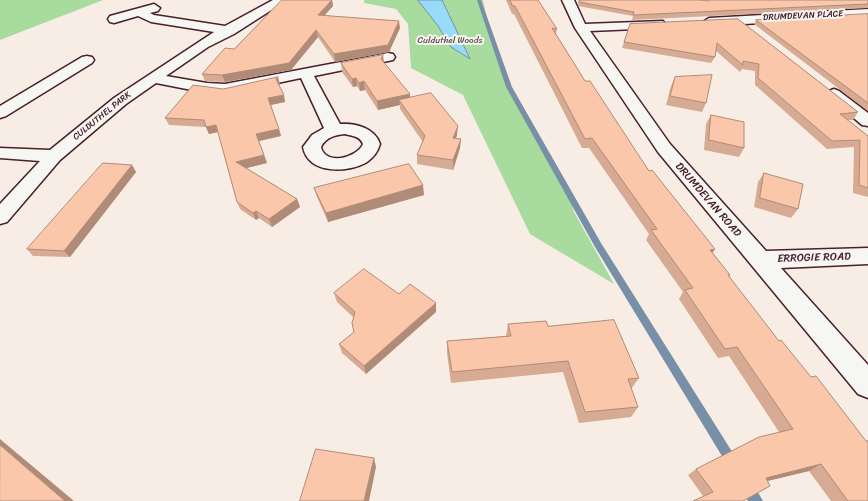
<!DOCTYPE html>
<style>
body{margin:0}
canvas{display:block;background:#f7ede4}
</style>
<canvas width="868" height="501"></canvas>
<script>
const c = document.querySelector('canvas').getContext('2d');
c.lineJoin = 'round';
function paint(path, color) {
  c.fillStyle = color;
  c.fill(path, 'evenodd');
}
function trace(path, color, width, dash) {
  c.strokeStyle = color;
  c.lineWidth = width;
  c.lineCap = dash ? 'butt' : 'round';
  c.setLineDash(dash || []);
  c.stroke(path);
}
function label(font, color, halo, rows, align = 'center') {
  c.font = font + ' Sriracha,sans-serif';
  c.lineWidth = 4;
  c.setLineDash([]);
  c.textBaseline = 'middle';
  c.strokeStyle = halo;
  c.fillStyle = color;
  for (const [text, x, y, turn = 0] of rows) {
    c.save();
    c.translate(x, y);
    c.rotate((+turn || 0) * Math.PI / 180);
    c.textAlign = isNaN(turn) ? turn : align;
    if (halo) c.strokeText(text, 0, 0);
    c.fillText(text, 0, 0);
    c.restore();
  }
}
paint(new Path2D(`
 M 0,0 L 103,0 L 0,40 Z
 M 364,0 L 483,0 L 491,37 L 509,87 L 568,191 L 574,212 L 614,284 L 530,234 L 463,95 L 411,68 L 408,24 L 396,9 L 364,3 Z`), '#a7dc9e');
const water = new Path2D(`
 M 418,0 L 442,0 L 470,59 L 451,47 L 438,26 Z`);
paint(water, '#97dbf9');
trace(water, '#7890a7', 1);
paint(new Path2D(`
 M 477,0 L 481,0 L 512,87 L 601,243 L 736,458 L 738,462 L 736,466 L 732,468 L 728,466 L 595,247 L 506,87 Z
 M 747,480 L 752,482 L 763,501 L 748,501 L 740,487 L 742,482 Z`), '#7890a7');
const minor = new Path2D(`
 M 273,0 L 287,0 L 234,34 L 208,47 L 166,76 L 207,83 L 225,84 L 388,53 L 393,54 L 395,57 L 393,60 L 314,76 L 340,124 C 356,123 375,128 380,144 C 378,151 374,157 367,162 C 349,173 308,175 303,147 L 312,135 L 324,128 L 301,78 L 225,94 L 207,93 L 156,83 L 126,104 L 60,160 L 7,222 L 0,224 L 0,204 L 40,161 L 0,158 L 0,148 L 50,150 L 114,98 L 214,32 L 151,22 L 138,16 L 114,23 L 110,22 L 108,19 L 110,16 L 154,4 L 160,8 L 158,11 L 150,13 L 154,15 L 225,26 ZM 345,134 C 352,136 360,136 363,144 C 357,158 325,166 321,147 C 326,137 335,135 345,134 Z
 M 562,0 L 574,0 L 585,24 L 663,21 L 665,24 L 663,27 L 659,28 L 590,31 L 670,144 L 766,251 L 868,248 L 868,264 L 781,268 L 868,365 L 868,398 L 858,394 L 658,152 L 575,28 Z
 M 868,9 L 868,17 L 709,26 L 703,22 L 709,18 Z
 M 87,56 L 92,57 L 94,60 L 92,63 L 6,116 L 0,118 L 0,106 L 82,57 Z
 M 834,89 L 839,91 L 868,113 L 868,126 L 862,125 L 829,97 L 826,94 L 829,91 Z`);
trace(minor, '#4a1f2b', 3);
paint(minor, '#f6f6f2');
paint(new Path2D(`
 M 282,0 L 332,0 L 333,6 L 325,15 L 400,28 L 389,52 L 335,62 L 318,37 L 291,70 L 225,82 L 205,81 L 202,74 L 234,49 Z
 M 506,0 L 538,0 L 557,29 L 556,34 L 585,81 L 649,171 L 730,275 L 729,276 L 868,501 L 831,501 L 809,471 L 703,496 L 688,475 L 696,469 L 779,432 L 729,356 L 718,358 L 679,299 L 683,292 L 646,240 L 649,234 L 589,148 L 582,148 L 514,14 L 512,14 Z
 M 579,0 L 700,0 L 708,1 L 709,0 L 868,0 L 868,8 L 632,20 L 633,16 L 578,6 Z
 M 868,14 L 868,111 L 754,24 L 756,20 Z
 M 738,19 L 858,112 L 853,120 L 848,120 L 868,136 L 868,197 L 853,193 L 854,147 L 827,149 L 755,85 L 755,71 L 742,69 L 740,72 L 716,51 L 715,57 L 711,63 L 622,48 L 630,24 Z
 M 341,63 L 384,63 L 410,98 L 457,135 L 456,138 L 460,148 L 453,170 L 417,164 L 417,155 L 423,142 L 400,109 L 400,105 L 378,110 L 365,90 L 360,91 L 357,86 L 353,87 L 342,72 Z
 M 675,77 L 706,103 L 702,112 L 666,105 L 671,86 Z
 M 280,84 L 279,85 L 285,102 L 271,105 L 281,136 L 259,141 L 267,163 L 246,168 L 297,199 L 300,207 L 272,227 L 259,218 L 256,220 L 240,209 L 237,202 L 218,132 L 209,134 L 206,127 L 169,125 L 165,118 L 223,89 Z
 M 711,115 L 744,148 L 739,157 L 704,150 L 706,124 Z
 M 132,165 L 136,172 L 70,257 L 33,256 L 27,249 Z
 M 764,173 L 798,209 L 791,218 L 754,207 L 758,182 Z
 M 314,188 L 424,195 L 328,222 L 317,197 Z
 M 334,293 L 399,294 L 436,312 L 366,374 L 342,353 L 339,344 L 354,333 L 353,317 L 337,302 Z
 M 508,324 L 548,326 L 639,378 L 631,389 L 638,407 L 631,417 L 579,423 L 563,372 L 451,383 L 447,353 L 447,341 L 506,336 Z`), '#d7ab93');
paint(new Path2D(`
 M 332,0 L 333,6 L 319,21 L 318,15 Z
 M 399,21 L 400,28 L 389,52 L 335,62 L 334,54 Z
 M 316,30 L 318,37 L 291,70 L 225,82 L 222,75 Z
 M 383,55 L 384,63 L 381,59 Z
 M 278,77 L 280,84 L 278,86 L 276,79 Z
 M 356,78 L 357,86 L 353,87 L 352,79 Z
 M 364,81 L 365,90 L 360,91 L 359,83 Z
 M 410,94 L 410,103 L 399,100 L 400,105 L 378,110 L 377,101 Z
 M 284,95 L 285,102 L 270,105 L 268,98 Z
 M 216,125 L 218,132 L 209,134 L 206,127 Z
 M 458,126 L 457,135 L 453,147 L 453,138 Z
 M 279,129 L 281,136 L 259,141 L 256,134 Z
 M 461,139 L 460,148 L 453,170 L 453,160 Z
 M 264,155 L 267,163 L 239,170 L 236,162 Z
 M 132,165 L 136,172 L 70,257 L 64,251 Z
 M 423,185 L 424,195 L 328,222 L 326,213 Z
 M 297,199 L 300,207 L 272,227 L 269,219 Z
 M 256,211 L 259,218 L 256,220 L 253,213 Z
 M 715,249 L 709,258 L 710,250 Z
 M 436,303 L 436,312 L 366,374 L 364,366 Z
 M 0,439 L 74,501 L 65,501 L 0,445 Z
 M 374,458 L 376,467 L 369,501 L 364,501 Z
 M 821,464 L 809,471 L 755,484 L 766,478 Z`), '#af8b78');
const building = new Path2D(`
 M 282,0 L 332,0 L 318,15 L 399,21 L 388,45 L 334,54 L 316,30 L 289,63 L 222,75 L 202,74 L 225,48 L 234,49 Z
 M 510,0 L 538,0 L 557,29 L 552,28 L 585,81 L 590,81 L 649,171 L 652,170 L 715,249 L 710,250 L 730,275 L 728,275 L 779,341 L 781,340 L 811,377 L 816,376 L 866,441 L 868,441 L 868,501 L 848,501 L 821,464 L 766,478 L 770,486 L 743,501 L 693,501 L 713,492 L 696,469 L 759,437 L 793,429 L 737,347 L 725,349 L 685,290 L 693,288 L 651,230 L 657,229 L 592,138 L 585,139 L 515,6 L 513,6 Z
 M 580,0 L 700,0 L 709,1 L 709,0 L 868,0 L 868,4 L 633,15 L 634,12 L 579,2 Z
 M 868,14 L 868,103 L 756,20 Z
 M 738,19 L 858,112 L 840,114 L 868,136 L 868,188 L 859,185 L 860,140 L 832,141 L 758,78 L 759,64 L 743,61 L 743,65 L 717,43 L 715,57 L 624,42 L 630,24 Z
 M 383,55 L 381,59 L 410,94 L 377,101 L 364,81 L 359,83 L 356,78 L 352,79 L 341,63 Z
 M 712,75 L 706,103 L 670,96 L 675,77 Z
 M 278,77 L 276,79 L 284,95 L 268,98 L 279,129 L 256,134 L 264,155 L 236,162 L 297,199 L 269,219 L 256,211 L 253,213 L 237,202 L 216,125 L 206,127 L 204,120 L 165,118 L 193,85 L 223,89 Z
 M 431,93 L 458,126 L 453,138 L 461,139 L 453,160 L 417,155 L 425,136 L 399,100 Z
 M 711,115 L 744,122 L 744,148 L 709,140 Z
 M 103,163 L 132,165 L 64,251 L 27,249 Z
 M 409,164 L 423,185 L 326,213 L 314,188 Z
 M 764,173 L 803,184 L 798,209 L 760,198 Z
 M 364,269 L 399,294 L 410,284 L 436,303 L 364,366 L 339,344 L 354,332 L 352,323 L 355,312 L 334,293 Z
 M 614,320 L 639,378 L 628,379 L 638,407 L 585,412 L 568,361 L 452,372 L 447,341 L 511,336 L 508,324 L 546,321 L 548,326 Z
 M 0,445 L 65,501 L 0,501 Z
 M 316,449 L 374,458 L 364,501 L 300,501 Z`);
paint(building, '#fac7ab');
trace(building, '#af8b78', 1);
label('9px', '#4a1f2b', '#f6f6f2', [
 ["DRUMDEVAN PLACE",803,16,-3],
 ["CULDUTHEL PARK",102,116,-39]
]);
label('9px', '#614e48', '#f6f6f2', [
 ["Culduthel Woods",450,41]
]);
label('11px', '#4a1f2b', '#f6f6f2', [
 ["DRUMDEVAN ROAD",708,200,49],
 ["ERROGIE ROAD",814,258,-2]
]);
</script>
